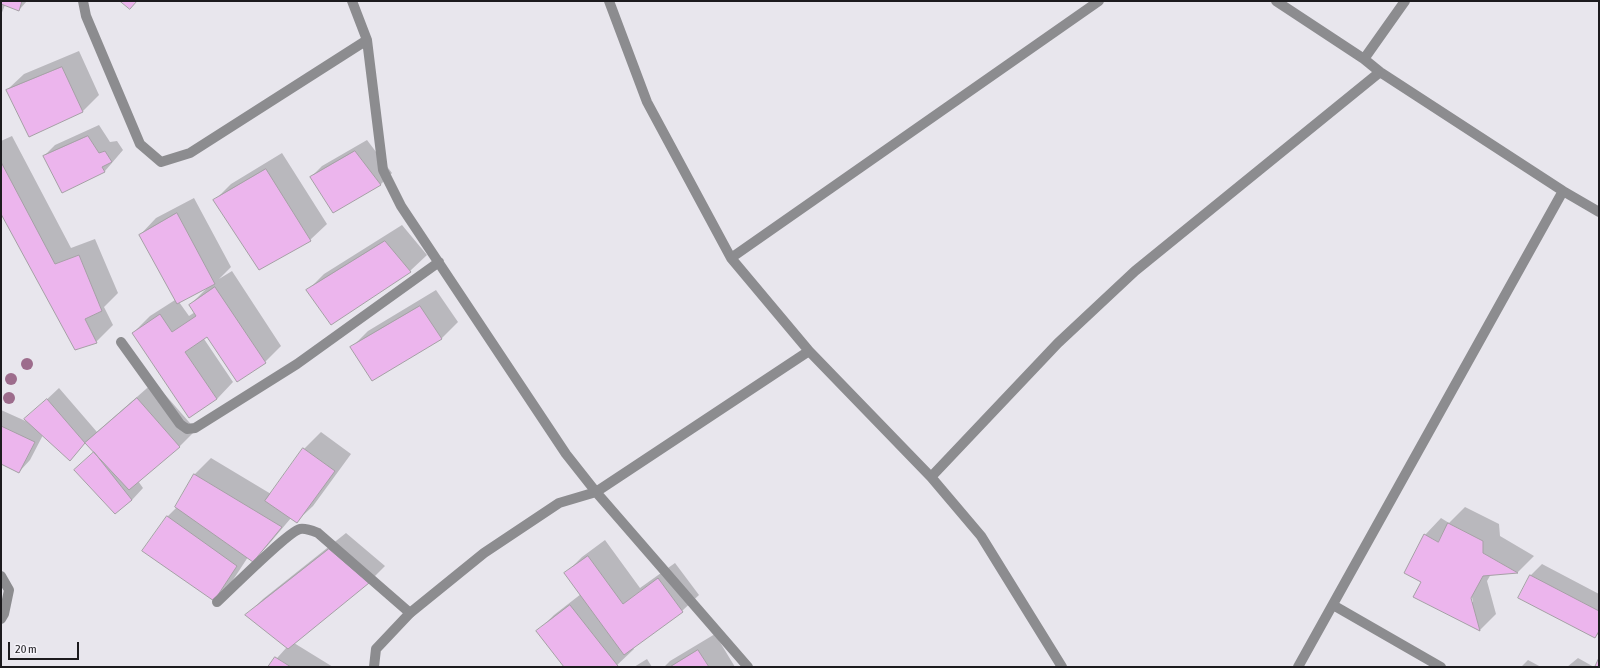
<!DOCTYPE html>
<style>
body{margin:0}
#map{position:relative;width:1600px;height:668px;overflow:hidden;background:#e8e6ed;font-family:"Asap Condensed",sans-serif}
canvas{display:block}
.frame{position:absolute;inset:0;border:2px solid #1c1b1e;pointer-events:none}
.scale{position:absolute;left:8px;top:642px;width:71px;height:18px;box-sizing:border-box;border:2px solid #1c1b1e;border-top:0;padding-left:5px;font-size:12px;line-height:14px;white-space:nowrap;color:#1c1b1e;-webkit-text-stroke:3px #f5f3fa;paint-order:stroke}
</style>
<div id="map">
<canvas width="1600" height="668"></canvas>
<div class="frame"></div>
<div class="scale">20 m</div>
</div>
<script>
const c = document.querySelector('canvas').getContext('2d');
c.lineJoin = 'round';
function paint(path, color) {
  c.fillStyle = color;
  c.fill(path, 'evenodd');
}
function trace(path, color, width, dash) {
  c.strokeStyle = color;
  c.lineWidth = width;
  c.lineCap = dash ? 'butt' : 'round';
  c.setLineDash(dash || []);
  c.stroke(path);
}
paint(new Path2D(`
 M 1,1 L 27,1 L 19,10 L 5,5 L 1,15 Z
 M 79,51 L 99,95 L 83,111 L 7,90 L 24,74 Z
 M 99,125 L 110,142 L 117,141 L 123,150 L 105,171 L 62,192 L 44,156 L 55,145 Z
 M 12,136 L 71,248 L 95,239 L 118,293 L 104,307 L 113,325 L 96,342 L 76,349 L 1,212 L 1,141 Z
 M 367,140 L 392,173 L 381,184 L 333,212 L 311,177 L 322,166 Z
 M 282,153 L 327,224 L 310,240 L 260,269 L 214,201 L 231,184 Z
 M 194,198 L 231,267 L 219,279 L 232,271 L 281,346 L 265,362 L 208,336 L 204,339 L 233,382 L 217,399 L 133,333 L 150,316 L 175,300 L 140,235 L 156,218 ZM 207,288 L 190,305 L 195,312 L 189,316 L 179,302 Z
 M 402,225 L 427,255 L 410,271 L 331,324 L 308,290 L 324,274 Z
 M 436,290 L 458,322 L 441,339 L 352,347 L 368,331 Z
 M 154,382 L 196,430 L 179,447 L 138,481 L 143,488 L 132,500 L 115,513 L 95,452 L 86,442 L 70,459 L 43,435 L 30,460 L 19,472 L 1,463 L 1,410 L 30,423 L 26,419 L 59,388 L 97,432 Z
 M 321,432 L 351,454 L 313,506 L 296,522 L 291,518 L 269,544 L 253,561 L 248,557 L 231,583 L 214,600 L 167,517 L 177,507 L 194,475 L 211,458 L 271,494 L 304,449 Z
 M 1465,507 L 1499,524 L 1500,536 L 1534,556 L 1518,572 L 1491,574 L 1487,581 L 1496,614 L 1480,630 L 1422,582 L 1425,535 L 1441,518 L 1449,523 ZM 1469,593 L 1471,593 L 1473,602 L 1471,602 Z
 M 346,533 L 385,566 L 369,582 L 294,643 L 333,667 L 269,667 L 287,647 L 247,615 L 263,599 Z
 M 605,540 L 640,588 L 675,563 L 699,595 L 682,611 L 633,647 L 634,649 L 615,667 L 565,667 L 538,631 L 554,615 L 581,594 L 566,573 L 582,557 Z
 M 1542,564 L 1599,594 L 1599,633 L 1595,637 L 1519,597 L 1531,575 Z
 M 715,634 L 735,667 L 664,667 L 670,661 Z
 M 1578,658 L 1594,667 L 1567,667 Z
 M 647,659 L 652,667 L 634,667 Z
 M 1528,660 L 1541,667 L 1521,667 Z`), '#0003');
const building = new Path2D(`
 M 1,1 L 22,1 L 19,11 L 1,4 Z
 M 120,1 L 137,1 L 130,9 Z
 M 62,67 L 83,112 L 29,137 L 6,90 Z
 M 88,136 L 99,153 L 105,151 L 112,162 L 102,167 L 105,172 L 62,193 L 43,156 Z
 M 355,151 L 381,185 L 333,213 L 310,177 Z
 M 1,162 L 55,264 L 79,255 L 102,311 L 85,319 L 97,343 L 75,350 L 1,214 Z
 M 266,169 L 311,241 L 259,270 L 213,200 Z
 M 177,213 L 215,284 L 177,304 L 139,235 Z
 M 385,241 L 411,272 L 331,325 L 306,290 Z
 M 215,287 L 266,363 L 237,382 L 207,337 L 185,352 L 217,399 L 189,418 L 132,333 L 160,314 L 172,332 L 196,316 L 189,305 Z
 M 420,306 L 442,339 L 372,381 L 350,347 Z
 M 137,398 L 180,447 L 129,490 L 85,443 Z
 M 47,399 L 85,443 L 70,461 L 24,419 Z
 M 1,426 L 35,442 L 19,473 L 1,464 Z
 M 303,448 L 335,471 L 297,523 L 265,501 Z
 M 94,452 L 132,500 L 115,514 L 74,470 Z
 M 194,474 L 282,527 L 253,562 L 175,507 Z
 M 167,516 L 237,566 L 214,601 L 142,551 Z
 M 1448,523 L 1483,541 L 1483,553 L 1518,573 L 1483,576 L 1471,598 L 1480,631 L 1413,597 L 1421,582 L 1404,573 L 1424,534 L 1438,542 Z
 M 329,549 L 369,583 L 288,649 L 245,615 Z
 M 588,556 L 623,604 L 658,578 L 683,612 L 624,655 L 564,573 Z
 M 1530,575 L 1599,611 L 1599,631 L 1595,638 L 1518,598 Z
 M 570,605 L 618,666 L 617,667 L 564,667 L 536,631 Z
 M 698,650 L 709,667 L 670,667 Z
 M 275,657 L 291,667 L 268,667 Z
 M 1599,658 L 1599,667 L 1595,667 Z`);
paint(building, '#ecb5ed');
trace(building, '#a5a0a5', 1);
trace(new Path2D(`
 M 217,602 C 230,590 289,531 300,529 C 306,528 313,531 318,533 L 410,613`), '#8c8c8f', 10);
trace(new Path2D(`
 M 83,1 L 86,16 L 140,144 L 161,162 L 190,153 L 367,40
 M 352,1 L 367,40 L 383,170 L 401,206 L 566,454 L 596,492 L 748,667
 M 609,1 L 647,102 L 731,258 L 809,351 L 931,477 L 981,536 L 1062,667
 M 1276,1 L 1364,59 L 1380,72 L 1563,191 L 1599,212
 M 1364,59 L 1405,1
 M 731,258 L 1099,1
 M 121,342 L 180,424 L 187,429 L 195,428 L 297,364 L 439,262
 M 931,477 L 1058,343 L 1135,271 L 1380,72
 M 1,576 L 9,590 L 4,614 L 1,619
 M 1333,605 L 1441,667
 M 374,667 L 376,649 L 410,613 L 484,553 L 559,503 L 596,492 L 809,351
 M 1298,667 L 1563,191`), '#8c8c8f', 10);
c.fillStyle = '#9d6c8c';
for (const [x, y] of [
 [27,364],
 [11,379],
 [9,398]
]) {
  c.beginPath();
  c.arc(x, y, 6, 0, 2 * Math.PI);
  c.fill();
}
</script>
